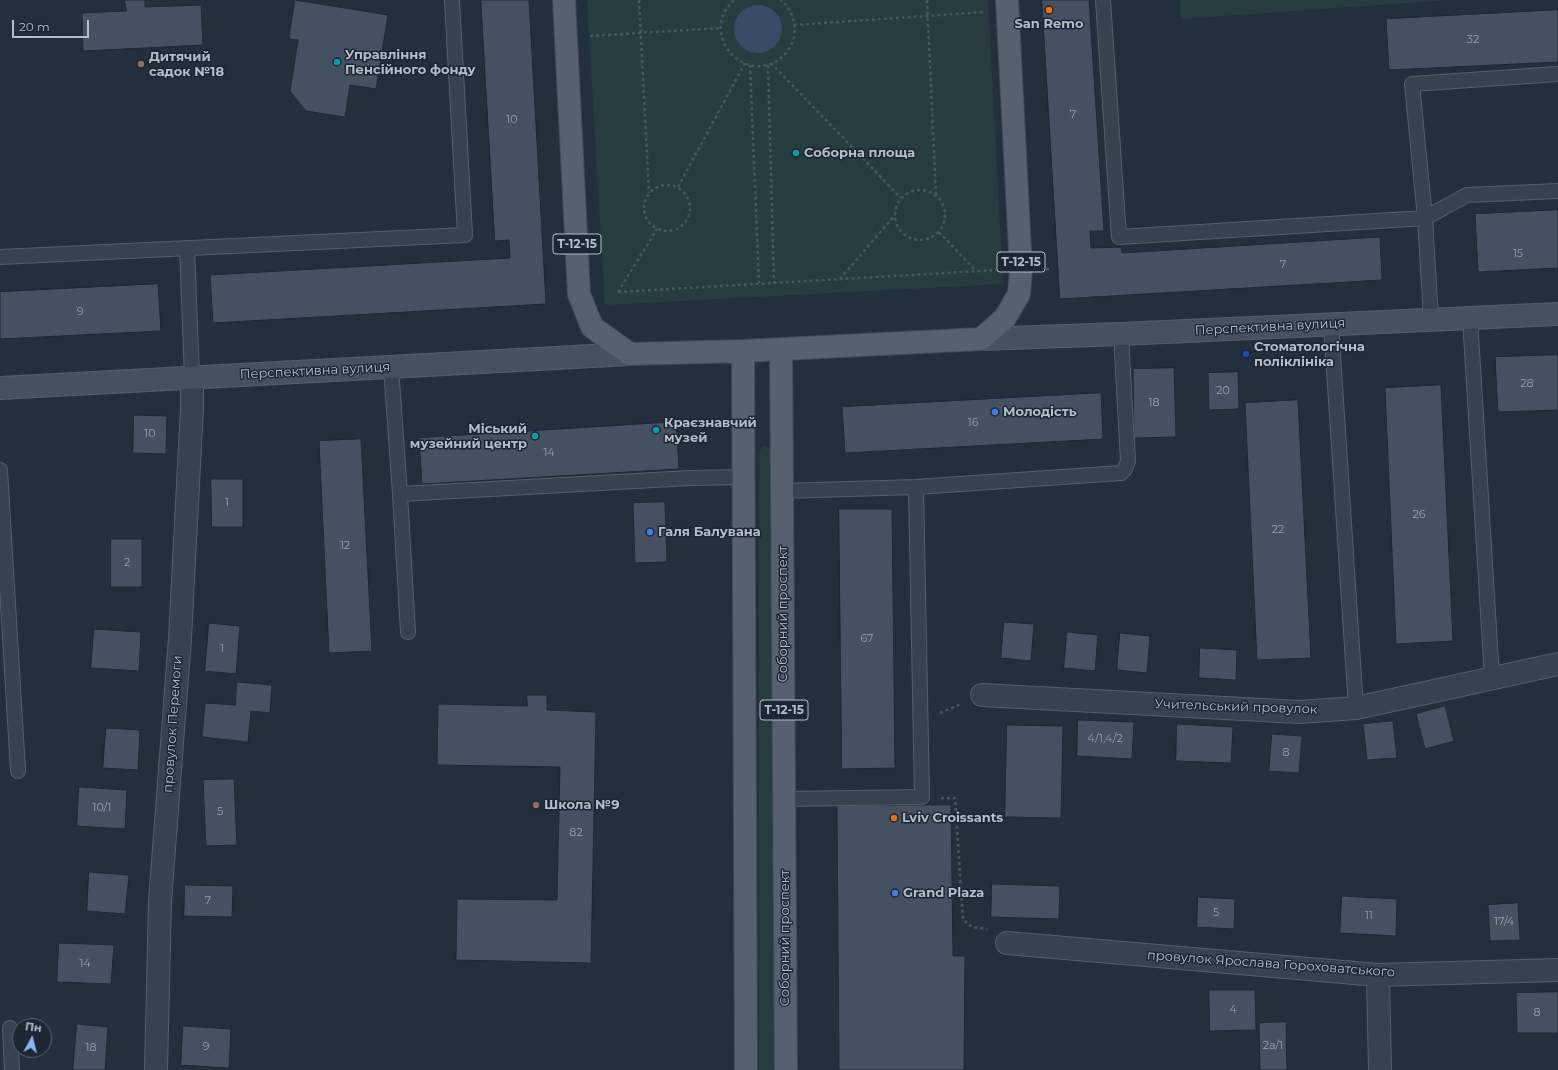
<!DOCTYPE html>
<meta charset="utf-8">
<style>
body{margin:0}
#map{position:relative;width:1558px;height:1070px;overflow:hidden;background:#242f3e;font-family:Montserrat,sans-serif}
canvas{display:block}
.north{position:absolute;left:12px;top:1018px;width:40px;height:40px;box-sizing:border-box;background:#1d2633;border:1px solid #59626f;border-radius:50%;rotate:7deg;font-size:11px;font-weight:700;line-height:16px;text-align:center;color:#b4bcc9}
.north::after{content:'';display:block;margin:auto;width:14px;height:18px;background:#8ab4f8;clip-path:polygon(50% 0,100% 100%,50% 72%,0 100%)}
.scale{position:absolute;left:12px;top:20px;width:77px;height:18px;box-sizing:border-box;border:2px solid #b4bcc9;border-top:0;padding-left:5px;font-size:12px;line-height:14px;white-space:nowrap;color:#b4bcc9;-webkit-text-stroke:3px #1d2633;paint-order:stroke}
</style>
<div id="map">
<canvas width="1558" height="1070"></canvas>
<div class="north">Пн</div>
<div class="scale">20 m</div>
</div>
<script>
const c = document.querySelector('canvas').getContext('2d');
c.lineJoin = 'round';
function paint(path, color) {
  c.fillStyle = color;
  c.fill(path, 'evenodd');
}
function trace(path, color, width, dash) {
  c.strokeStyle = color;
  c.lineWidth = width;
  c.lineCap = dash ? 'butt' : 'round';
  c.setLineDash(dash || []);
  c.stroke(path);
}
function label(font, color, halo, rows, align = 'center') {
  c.font = font + ' Montserrat,sans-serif';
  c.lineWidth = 3;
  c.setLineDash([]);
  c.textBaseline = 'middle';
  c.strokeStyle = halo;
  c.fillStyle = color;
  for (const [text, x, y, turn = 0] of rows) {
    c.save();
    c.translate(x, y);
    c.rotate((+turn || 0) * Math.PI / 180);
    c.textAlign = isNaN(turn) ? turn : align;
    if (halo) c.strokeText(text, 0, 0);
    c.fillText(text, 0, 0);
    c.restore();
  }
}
paint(new Path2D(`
 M 587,0 L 988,0 L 1003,284 L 605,305 Z
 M 1180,0 L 1449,0 L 1181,19 Z
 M 763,446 L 768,447 L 772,451 L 778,1070 L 759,1070 L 759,452 Z`), '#263c3f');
paint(new Path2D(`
 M734 29a24 24 0 1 1 48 0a24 24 0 1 1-48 0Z`), '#394c67');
const building = new Path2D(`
 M 125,0 L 145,0 L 145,7 L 201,5 L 203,45 L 83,51 L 82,13 L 126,11 Z
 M 295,0 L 388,15 L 376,89 L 350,85 L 345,117 L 306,111 L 290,91 L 298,40 L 289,39 Z
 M 481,0 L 529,0 L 546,304 L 213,323 L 210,275 L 510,258 L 509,240 L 495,241 Z
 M 1042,0 L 1089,0 L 1104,231 L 1090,231 L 1091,248 L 1121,247 L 1122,253 L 1380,237 L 1382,280 L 1060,299 Z
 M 1558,10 L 1558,62 L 1389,70 L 1386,19 Z
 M 1558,210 L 1558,268 L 1478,272 L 1475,214 Z
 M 158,284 L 161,331 L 0,339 L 0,292 Z
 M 1558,355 L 1558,410 L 1498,412 L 1495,357 Z
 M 1174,368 L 1176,437 L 1134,438 L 1133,369 Z
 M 1238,372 L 1239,409 L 1209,410 L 1208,373 Z
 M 1441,385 L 1453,641 L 1396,644 L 1385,388 Z
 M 1101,393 L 1103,439 L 845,453 L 842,407 Z
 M 1298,400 L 1311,658 L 1257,660 L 1245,403 Z
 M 134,415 L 167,416 L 166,454 L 133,453 Z
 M 676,422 L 679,469 L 422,484 L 419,438 Z
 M 361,439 L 372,651 L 329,653 L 319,441 Z
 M 211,479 L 243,479 L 243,527 L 212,527 Z
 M 665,502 L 667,562 L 635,563 L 633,503 Z
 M 839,509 L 892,509 L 895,768 L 842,769 Z
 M 111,539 L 142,539 L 142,587 L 111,587 Z
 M 1004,622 L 1034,624 L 1031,661 L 1001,658 Z
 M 209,623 L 240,626 L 236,674 L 205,671 Z
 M 94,629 L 141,632 L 139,671 L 91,668 Z
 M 1067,632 L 1098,635 L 1095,671 L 1064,668 Z
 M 1120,633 L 1150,636 L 1147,673 L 1117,670 Z
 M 1200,648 L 1237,650 L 1236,680 L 1199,678 Z
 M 237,682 L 272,685 L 270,713 L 251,711 L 248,742 L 202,737 L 205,703 L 235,705 Z
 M 527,695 L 547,695 L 547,710 L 596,712 L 591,963 L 456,960 L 457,899 L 557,900 L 560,767 L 437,765 L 438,704 L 527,706 Z
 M 1445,706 L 1454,741 L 1425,749 L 1416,714 Z
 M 1078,720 L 1134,722 L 1132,759 L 1077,756 Z
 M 1393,721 L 1397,758 L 1367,760 L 1363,724 Z
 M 1177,724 L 1233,727 L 1231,763 L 1176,761 Z
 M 1007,725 L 1063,726 L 1061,818 L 1005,817 Z
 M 106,728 L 140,730 L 138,770 L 103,768 Z
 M 1272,734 L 1302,736 L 1299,773 L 1269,771 Z
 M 234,779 L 237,845 L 206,846 L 203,780 Z
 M 79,787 L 127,790 L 125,829 L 77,826 Z
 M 951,805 L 953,956 L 965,956 L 964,1070 L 839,1070 L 837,806 Z
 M 89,872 L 129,875 L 125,914 L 87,911 Z
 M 992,884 L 1060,886 L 1059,919 L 991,917 Z
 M 185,885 L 233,886 L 232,917 L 184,916 Z
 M 1342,896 L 1397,899 L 1396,936 L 1340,933 Z
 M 1198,897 L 1235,899 L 1234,929 L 1197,927 Z
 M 1518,903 L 1520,940 L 1490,941 L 1488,905 Z
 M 59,943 L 114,945 L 111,984 L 57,982 Z
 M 1209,990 L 1255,990 L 1256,1030 L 1210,1031 Z
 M 1558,992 L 1558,1033 L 1517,1033 L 1516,993 Z
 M 1286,1022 L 1287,1070 L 1260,1070 L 1259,1023 Z
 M 77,1024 L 108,1027 L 105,1070 L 73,1070 Z
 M 183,1026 L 231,1029 L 229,1068 L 181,1065 Z`);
paint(building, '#455162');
trace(building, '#1f2835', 1);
const lane = new Path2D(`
 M 1103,0 L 1119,237 L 1425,218 L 1412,84 L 1558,74
 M 187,248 L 192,377
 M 0,257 L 465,235 L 452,0
 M 1470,318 L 1492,678
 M 1431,320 L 1425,218 L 1467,195 L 1558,191
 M 1331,324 L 1356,708
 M 391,367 L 400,494 L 690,478 L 743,477
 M 0,470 L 18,771
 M 916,487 L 1121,473 L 1125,469 L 1128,461 L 1121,334
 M 782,491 L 916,487 L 922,797 L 784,799
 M 400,494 L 408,632
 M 10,1028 L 12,1070`);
const street = new Path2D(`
 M 982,695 L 1299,712 L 1356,708 L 1558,664
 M 1007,943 L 1378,975 L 1558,970
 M 1378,975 L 1380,1070
 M 156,1070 L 160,901 L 180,638 L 192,407 L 192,377`);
const secondary = new Path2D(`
 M 981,339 L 1121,334 L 1558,314
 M 0,388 L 630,354`);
const primary = new Path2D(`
 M 564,0 L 579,294 L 592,327 L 630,354 L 743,351 L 981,339 L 1005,318 L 1019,294 L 1021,269 L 1007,0
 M 781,349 L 786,1070
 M 743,351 L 746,1070`);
trace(lane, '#565f6c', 16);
trace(street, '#565f6c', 24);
trace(secondary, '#565f6c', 24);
trace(primary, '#414a57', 24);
trace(new Path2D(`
 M 639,0 L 649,193
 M 734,0 C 697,33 745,88 782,57 C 788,51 793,44 794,36 C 796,22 792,9 781,0
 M 927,0 L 936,195
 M 794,25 L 984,12
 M 590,36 L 721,28
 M 771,63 L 901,198
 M 750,65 L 759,283
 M 768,65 L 774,283
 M644 208a23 23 0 1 1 46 0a23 23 0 1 1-46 0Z
 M 678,187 L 745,63
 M895 215a25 25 0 1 1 50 0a25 25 0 1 1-50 0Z
 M 939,232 L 975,270
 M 1046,269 L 1051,269
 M 840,279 L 895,215
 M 618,292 L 997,270
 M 618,292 L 657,229
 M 940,713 L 961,704
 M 941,798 L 955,798 L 963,920 L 972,927 L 987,929`), '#44595c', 2.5, [3, 3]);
trace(lane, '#38414e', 14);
trace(street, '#38414e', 22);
trace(secondary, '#465061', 22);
trace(primary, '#56606e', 22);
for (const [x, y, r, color] of [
 [1049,10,4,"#e8710a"],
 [337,62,4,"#0f9aa8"],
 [141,64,4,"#8d6e63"],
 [796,153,4,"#0f9aa8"],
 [1246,354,4,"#1a4fb4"],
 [995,412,4,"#3f7fe0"],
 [656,430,4,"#0f9aa8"],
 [535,436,4,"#0f9aa8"],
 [650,532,4,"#3f7fe0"],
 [536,805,4,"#8d6e63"],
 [894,818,4,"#e8710a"],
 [895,893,4,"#3f7fe0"]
]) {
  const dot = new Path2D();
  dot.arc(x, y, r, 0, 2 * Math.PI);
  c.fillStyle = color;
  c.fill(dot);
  trace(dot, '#1d2633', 1.5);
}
label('11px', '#98a1af', null, [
 ["32",1473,40],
 ["7",1073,115],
 ["10",512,120],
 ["15",1518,254],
 ["7",1283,265],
 ["9",80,312],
 ["28",1527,384],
 ["20",1223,391],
 ["18",1154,403],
 ["16",973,423],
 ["10",150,434],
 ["14",549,453],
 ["1",227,503],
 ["26",1419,515],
 ["22",1278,530],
 ["12",345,546],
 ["2",127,563],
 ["67",867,639],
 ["1",222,649],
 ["4/1,4/2",1105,739],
 ["8",1286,753],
 ["10/1",102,808],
 ["5",220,812],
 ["82",576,833],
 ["7",208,901],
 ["5",1216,913],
 ["11",1369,916],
 ["17/4",1504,922],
 ["14",85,964],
 ["4",1233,1010],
 ["8",1537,1013],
 ["2а/1",1273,1046],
 ["9",206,1047],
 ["18",91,1048]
]);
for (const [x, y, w] of [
 [577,244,48],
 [1021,262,48],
 [784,710,48]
]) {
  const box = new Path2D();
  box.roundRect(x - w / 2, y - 10, w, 20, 3);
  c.fillStyle = '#1d2633';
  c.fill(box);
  trace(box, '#b4bcc9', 1);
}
label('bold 12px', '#b4bcc9', null, [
 ["Т-12-15",577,244],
 ["Т-12-15",1021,262],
 ["Т-12-15",784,710]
]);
label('bold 13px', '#b4bcc9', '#1d2633', [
 ["San Remo",1049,24,"center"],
 ["Управління",345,55],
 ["Пенсійного фонду",345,70],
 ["Дитячий",149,57],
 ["садок №18",149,72],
 ["Соборна площа",804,153],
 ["Стоматологічна",1254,347],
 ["поліклініка",1254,362],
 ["Молодість",1003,412],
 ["Краєзнавчий",664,423],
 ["музей",664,438],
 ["Міський",527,429,"right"],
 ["музейний центр",527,444,"right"],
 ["Галя Балувана",658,532],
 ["Школа №9",544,805],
 ["Lviv Croissants",902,818],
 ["Grand Plaza",903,893]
], 'left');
label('13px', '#b4bcc9', '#1d2633', [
 ["Перспективна вулиця",1270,327,-3],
 ["Перспективна вулиця",315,371,-3],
 ["Соборний проспект",783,614,-90],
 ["Учительський провулок",1236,707,2],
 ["провулок Перемоги",173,724,-86],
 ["Соборний проспект",785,938,-90],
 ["провулок Ярослава Гороховатського",1271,964,4]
]);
</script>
